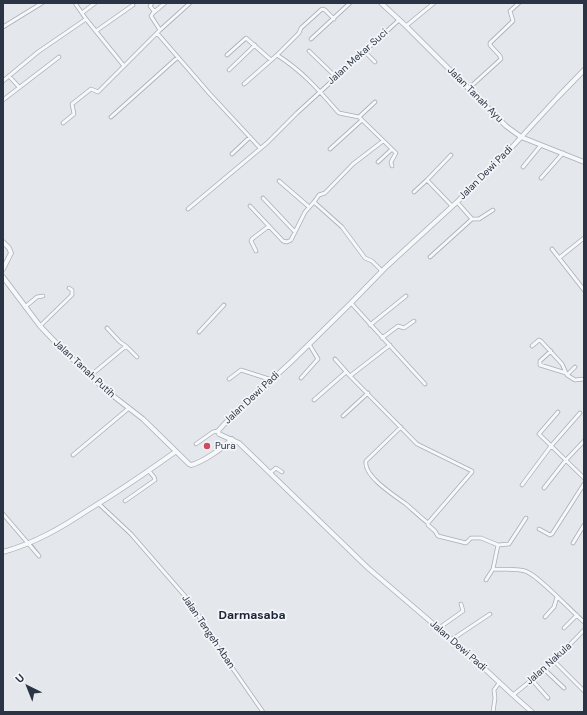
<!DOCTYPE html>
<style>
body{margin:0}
#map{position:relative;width:587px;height:715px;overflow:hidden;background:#e4e7ec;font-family:"DM Sans",sans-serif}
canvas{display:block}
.frame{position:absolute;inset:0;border:4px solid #2b3445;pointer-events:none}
.north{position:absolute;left:8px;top:667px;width:40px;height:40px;-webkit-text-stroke:3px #f4f6f9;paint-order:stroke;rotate:317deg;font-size:11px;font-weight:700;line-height:16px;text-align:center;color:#2b3445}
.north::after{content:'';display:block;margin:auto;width:14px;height:18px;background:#2b3445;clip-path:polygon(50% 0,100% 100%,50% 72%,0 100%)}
</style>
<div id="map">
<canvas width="587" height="715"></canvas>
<div class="frame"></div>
<div class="north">U</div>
</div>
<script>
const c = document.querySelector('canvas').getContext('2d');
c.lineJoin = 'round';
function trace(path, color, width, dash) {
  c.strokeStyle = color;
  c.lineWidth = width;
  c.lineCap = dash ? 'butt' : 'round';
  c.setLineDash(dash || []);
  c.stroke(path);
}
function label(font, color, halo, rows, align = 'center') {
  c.font = font + ' "DM Sans",sans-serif';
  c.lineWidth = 3.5;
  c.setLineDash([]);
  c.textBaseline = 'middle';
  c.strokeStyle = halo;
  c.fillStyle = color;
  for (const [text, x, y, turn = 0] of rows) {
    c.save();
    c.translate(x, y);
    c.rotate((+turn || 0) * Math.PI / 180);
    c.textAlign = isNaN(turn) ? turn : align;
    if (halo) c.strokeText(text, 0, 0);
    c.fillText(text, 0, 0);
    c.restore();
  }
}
trace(new Path2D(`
 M 32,544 L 39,553`), '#9fb4cc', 1);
const minor = new Path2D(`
 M 75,3 L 86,19 L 124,66 L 160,30 L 190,3
 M 152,3 L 150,6 L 154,11
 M 82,13 L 95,3
 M 406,26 L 434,3
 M 3,27 L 42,3
 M 160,30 L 151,16 L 153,13 L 165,3
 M 96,31 L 133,5
 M 157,33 L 209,93 L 260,148
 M 311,39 L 350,3
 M 309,51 L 336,77
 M 365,52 L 375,62
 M 227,55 L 246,38 L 271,60
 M 277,55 L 299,33 L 301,28 L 322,9 L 325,10 L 334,19
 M 229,70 L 255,45
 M 9,76 L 19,87
 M 3,81 L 38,52 L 86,19
 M 244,84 L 277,55 C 302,71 318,89 337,111 L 339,113 L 359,117
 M 468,89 L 501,59 L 500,56 L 490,45 L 490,43 L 513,21 L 510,11 L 519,3
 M 3,100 L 59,57
 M 375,102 L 359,117 L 396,153 L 391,162 L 392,166
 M 111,117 L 178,57
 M 63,123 L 74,114 L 72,104 L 91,89 L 98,92 L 124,66
 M 330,149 L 362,120
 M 232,154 L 250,137
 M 378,162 L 392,149
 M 523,167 L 541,145
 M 541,178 L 563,153
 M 427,180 L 451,155
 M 279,181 L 308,206
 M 414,192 L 427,180 L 452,206
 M 263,198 L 295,232
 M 314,202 L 319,195 L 325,193 L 353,164 L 383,141
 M 250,206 L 283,241 L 287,242 L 291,240 L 305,212 L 314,202 L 342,227 L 365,258 L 372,261 L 382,271
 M 188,209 L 267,143 L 297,113 L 399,20
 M 472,219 L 479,219 L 493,210
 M 584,238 L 559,258 L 584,290
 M 552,249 L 559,258
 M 256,251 L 251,241 L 252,239 L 269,226
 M 430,257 L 472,219 L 457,202
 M 351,303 L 425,384
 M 25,307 L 37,297 L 43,296
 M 370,325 L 406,296
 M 40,326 L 72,295 L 72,290 L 69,288
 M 107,328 L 120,342 L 126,346
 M 199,332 L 224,305
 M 382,338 L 398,326 L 404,328 L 414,321
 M 390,345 L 350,376 L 417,444 L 472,471 L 472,472 L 428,523
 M 532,346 L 539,340 L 541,341 L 562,364 L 567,375 L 575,380 L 584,379
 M 551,351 L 540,361 L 540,365 L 566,373
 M 335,359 L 350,376
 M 567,375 L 575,367
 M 90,376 L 126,346 L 137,357
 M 301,378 L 318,359 L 309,344
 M 229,379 L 241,370 L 272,380
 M 314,400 L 346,372
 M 558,412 L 539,434 L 584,478
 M 343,416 L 368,393
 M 401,427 L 366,461 C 363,476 395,496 406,504 C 413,510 420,517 428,523 L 428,525 L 435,531 L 438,536 L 466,543 L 471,538 L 481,538 L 498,545 L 493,569 C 503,570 515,568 525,571 C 537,574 572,612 584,622
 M 196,444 L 213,432 L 218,431
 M 73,455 L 129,408
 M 270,473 L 276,468 L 282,472
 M 522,485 L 551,446 L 580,413
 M 544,488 L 566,460 L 584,441
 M 125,501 L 155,480 L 154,477 L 149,471
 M 99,504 L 131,534 L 191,603 L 215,643 L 263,712
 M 3,514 L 39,556
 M 539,529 L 550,535 L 552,534 L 584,484
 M 573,543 L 584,525
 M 498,545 L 509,544 L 526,518
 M 486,580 L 493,569
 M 545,617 L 554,607 L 557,597
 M 439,628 L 463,611 L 461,604
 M 564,628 L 577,615
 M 451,640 L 490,614
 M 554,661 L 584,691
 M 545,670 L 564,688
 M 532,680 L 548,698
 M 513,695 L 549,666 L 584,630
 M 493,712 L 495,698 L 494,690 L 499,683`);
const tertiary = new Path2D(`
 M 381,3 L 406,26 L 506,126 L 521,137 L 584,162
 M 3,242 L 9,248 L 11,253 L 3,269
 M 3,277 L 40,326 L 60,347 L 103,388 L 143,419 L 189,464 L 191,465 C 203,462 223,448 232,439
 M 3,552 C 35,543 61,528 88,510 C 118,492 147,472 175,452
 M 532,712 L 515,697 L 472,657 L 368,568 L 239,443 L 219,434 L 218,431 L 229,419 L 291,362 L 351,303 L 385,268 L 457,202 L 502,158 L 557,98 L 584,70`);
trace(minor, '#a9aeb7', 4.5);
trace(tertiary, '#a9aeb7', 5.5);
trace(minor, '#f7f8fa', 3);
trace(tertiary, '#f7f8fa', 4);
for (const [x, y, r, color] of [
 [207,446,4,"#d1495b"]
]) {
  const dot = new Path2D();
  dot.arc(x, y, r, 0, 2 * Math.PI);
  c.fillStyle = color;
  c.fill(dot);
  trace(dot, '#f4f6f9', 1.5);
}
label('10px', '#2b3445', '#f4f6f9', [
 ["Jalan Mekar Suci",358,57,-42],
 ["Jalan Tanah Ayu",475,95,45],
 ["Jalan Dewi Padi",486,173,-45],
 ["Jalan Tanah Putih",84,369,43],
 ["Jalan Dewi Padi",252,398,-43],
 ["Jalan Tengeh Aban",208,632,56],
 ["Jalan Dewi Padi",458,646,41],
 ["Jalan Nakula",549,664,-42]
]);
label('10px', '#2b3445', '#f4f6f9', [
 ["Pura",215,446]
], 'left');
label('bold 12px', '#1d2536', '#f4f6f9', [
 ["Darmasaba",252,616]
]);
</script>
